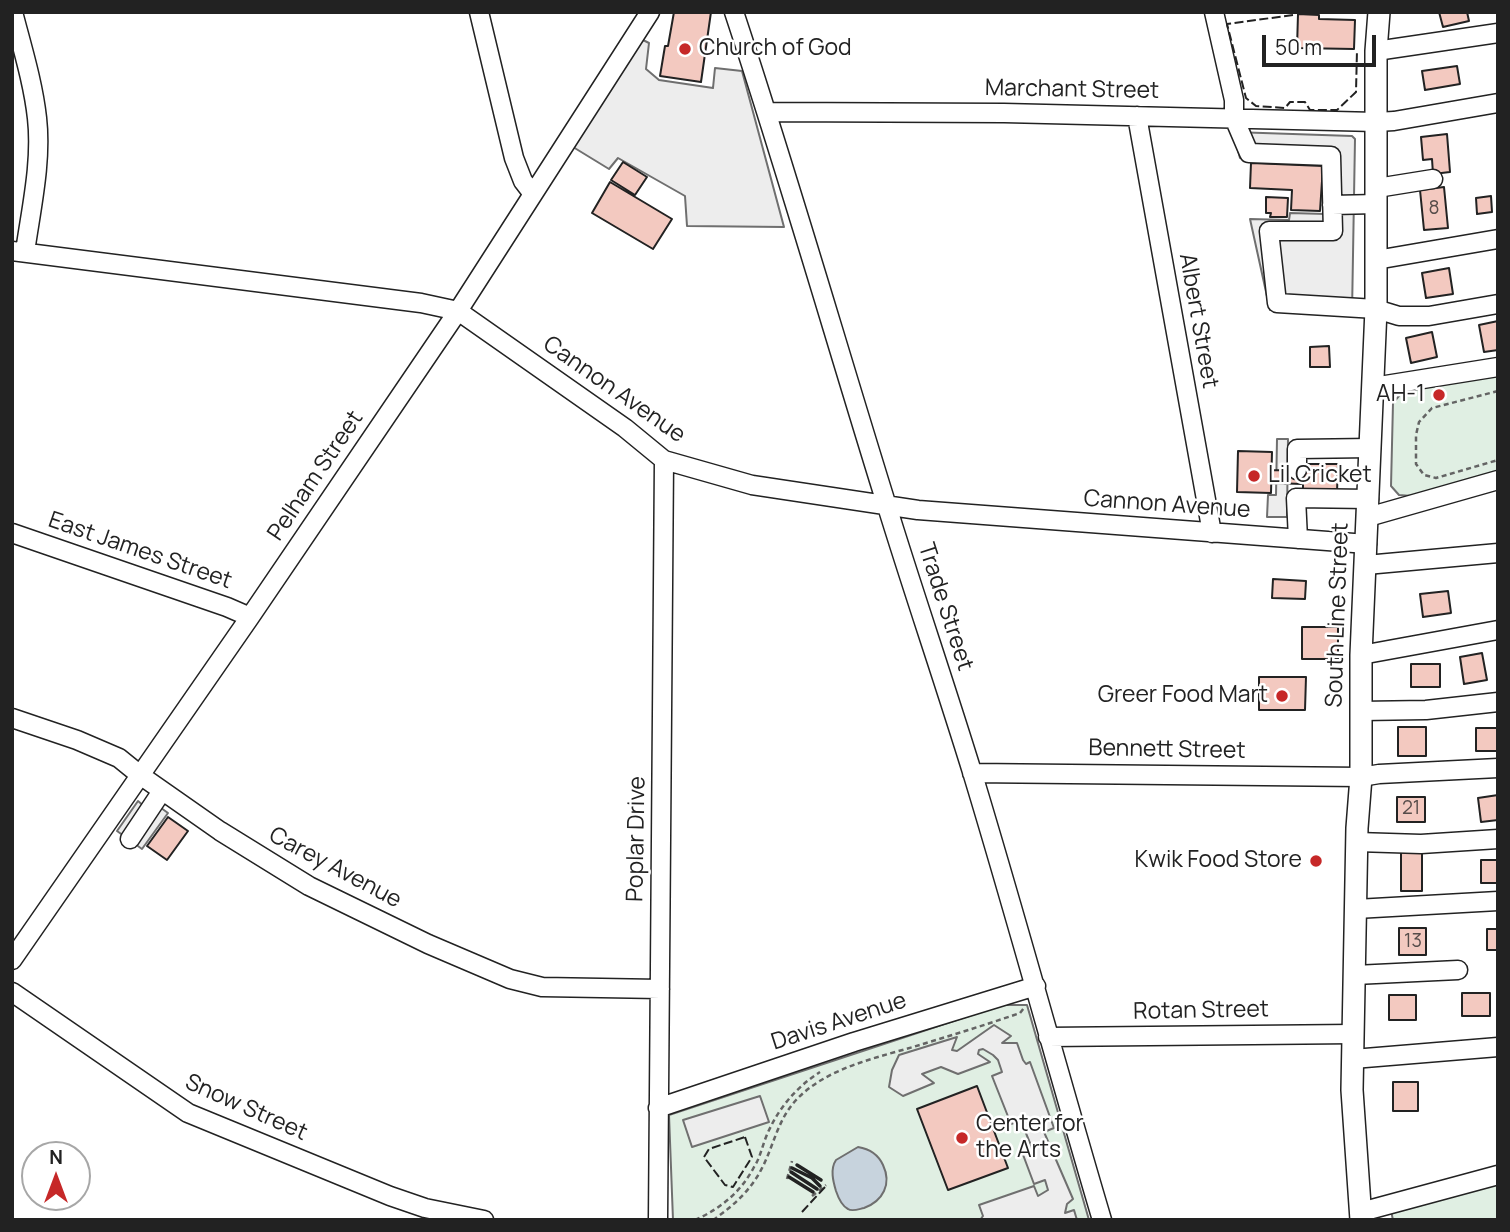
<!DOCTYPE html>
<style>
body{margin:0}
#map{position:relative;width:1510px;height:1232px;overflow:hidden;background:#fff;font-family:Manrope,sans-serif}
canvas{display:block}
.frame{position:absolute;inset:0;border:14px solid #222;pointer-events:none}
.north{position:absolute;left:21px;top:1141px;width:70px;height:70px;box-sizing:border-box;background:#fff;border:2px solid #a7a7a7;border-radius:50%;rotate:0deg;font-size:19px;font-weight:700;line-height:28px;text-align:center;color:#222}
.north::after{content:'';display:block;margin:auto;width:24px;height:32px;background:#c62828;clip-path:polygon(50% 0,100% 100%,50% 72%,0 100%)}
.scale{position:absolute;left:1262px;top:35px;width:114px;height:32px;box-sizing:border-box;border:4px solid #222;border-top:0;padding-left:9px;font-size:21px;line-height:24px;white-space:nowrap;color:#222;-webkit-text-stroke:5px #fff;paint-order:stroke}
</style>
<div id="map">
<canvas width="1510" height="1232"></canvas>
<div class="frame"></div>
<div class="north">N</div>
<div class="scale">50 m</div>
</div>
<script>
const c = document.querySelector('canvas').getContext('2d');
c.lineJoin = 'round';
function paint(path, color) {
  c.fillStyle = color;
  c.fill(path, 'evenodd');
}
function trace(path, color, width, dash) {
  c.strokeStyle = color;
  c.lineWidth = width;
  c.lineCap = dash ? 'butt' : 'round';
  c.setLineDash(dash || []);
  c.stroke(path);
}
function label(font, color, halo, rows, align = 'center') {
  c.font = font + ' Manrope,sans-serif';
  c.lineWidth = 5;
  c.setLineDash([]);
  c.textBaseline = 'middle';
  c.strokeStyle = halo;
  c.fillStyle = color;
  for (const [text, x, y, turn = 0] of rows) {
    c.save();
    c.translate(x, y);
    c.rotate((+turn || 0) * Math.PI / 180);
    c.textAlign = isNaN(turn) ? turn : align;
    if (halo) c.strokeText(text, 0, 0);
    c.fillText(text, 0, 0);
    c.restore();
  }
}
const green = new Path2D(`
 M 1498,373 L 1498,472 L 1412,496 L 1399,495 L 1391,486 L 1393,403 L 1404,390 Z
 M 1002,1005 L 1027,1005 L 1089,1220 L 673,1220 L 669,1115 Z
 M 1498,1181 L 1498,1220 L 1393,1220 L 1391,1211 Z`);
paint(green, '#e0efe3');
trace(green, '#6f6f6f', 2);
const parking = new Path2D(`
 M 641,39 L 649,43 L 646,69 L 659,80 L 713,88 L 715,68 L 742,71 L 784,227 L 687,226 L 685,196 L 618,158 L 609,169 L 573,147 Z
 M 1233,132 L 1352,136 L 1355,139 L 1352,313 L 1270,310 L 1250,219 L 1289,220 L 1290,213 L 1326,214 L 1327,162 L 1240,158 Z
 M 1277,439 L 1288,439 L 1287,517 L 1267,517 L 1268,495 L 1276,495 Z
 M 150,800 L 168,813 L 142,849 L 117,831 L 138,801 L 145,807 Z
 M 994,1025 L 1011,1036 L 1002,1043 L 1017,1043 L 1023,1060 L 1026,1064 L 1030,1062 L 1054,1128 L 1044,1132 L 1073,1199 L 1067,1204 L 1065,1213 L 1074,1210 L 1077,1220 L 980,1220 L 983,1216 L 979,1205 L 1034,1186 L 1038,1196 L 1048,1190 L 1045,1180 L 1034,1184 L 1022,1152 L 1032,1148 L 1021,1121 L 1011,1124 L 992,1076 L 1002,1072 L 998,1060 L 993,1055 L 983,1049 L 979,1050 L 978,1054 L 990,1062 L 958,1074 L 941,1067 L 922,1074 L 934,1083 L 903,1096 L 889,1087 L 892,1070 L 899,1055 L 957,1037 L 952,1050 L 957,1051 Z
 M 760,1096 L 769,1122 L 692,1147 L 683,1120 Z`);
paint(parking, '#ededed');
trace(parking, '#6f6f6f', 2);
const water = new Path2D(`
 M 858,1147 C 870,1149 878,1154 883,1165 C 892,1184 883,1201 864,1208 C 859,1209 852,1212 848,1209 C 842,1206 838,1197 836,1191 C 833,1181 830,1169 836,1160 Z`);
paint(water, '#c7d3dd');
trace(water, '#6f6f6f', 2);
const building = new Path2D(`
 M 674,12 L 711,12 L 701,82 L 660,76 L 665,46 L 668,46 Z
 M 1439,12 L 1467,12 L 1469,21 L 1443,27 Z
 M 1298,14 L 1319,15 L 1319,19 L 1355,20 L 1354,49 L 1297,48 Z
 M 1457,66 L 1460,84 L 1425,90 L 1422,71 Z
 M 1447,134 L 1450,172 L 1433,174 L 1432,159 L 1423,160 L 1421,137 Z
 M 623,162 L 647,177 L 635,195 L 611,180 Z
 M 1251,163 L 1323,166 L 1320,211 L 1291,210 L 1292,190 L 1250,188 Z
 M 610,182 L 672,219 L 653,249 L 592,213 Z
 M 1444,187 L 1448,228 L 1424,230 L 1420,190 Z
 M 1491,196 L 1492,212 L 1477,214 L 1476,198 Z
 M 1266,197 L 1288,198 L 1287,217 L 1270,217 L 1271,213 L 1266,213 Z
 M 1449,268 L 1453,294 L 1426,298 L 1422,273 Z
 M 1498,321 L 1498,350 L 1484,352 L 1479,325 Z
 M 1432,332 L 1437,357 L 1411,363 L 1406,338 Z
 M 1329,346 L 1330,367 L 1310,367 L 1310,347 Z
 M 1238,451 L 1272,452 L 1271,493 L 1237,492 Z
 M 1304,464 L 1338,464 L 1337,492 L 1303,491 L 1303,484 L 1271,483 L 1271,470 L 1304,471 Z
 M 1273,579 L 1306,581 L 1305,599 L 1272,598 Z
 M 1448,591 L 1451,613 L 1423,617 L 1420,594 Z
 M 1302,627 L 1338,627 L 1338,659 L 1302,659 Z
 M 1482,653 L 1487,680 L 1464,684 L 1460,657 Z
 M 1411,664 L 1440,664 L 1440,687 L 1411,687 Z
 M 1259,677 L 1306,677 L 1305,710 L 1259,710 Z
 M 1398,727 L 1426,727 L 1426,756 L 1398,756 Z
 M 1476,728 L 1498,728 L 1498,751 L 1476,751 Z
 M 1498,795 L 1498,820 L 1481,822 L 1478,798 Z
 M 1397,797 L 1425,797 L 1425,822 L 1397,822 Z
 M 168,817 L 188,831 L 167,860 L 147,846 Z
 M 1401,850 L 1422,850 L 1422,891 L 1401,891 Z
 M 1481,860 L 1498,860 L 1498,883 L 1481,883 Z
 M 1399,928 L 1426,928 L 1426,955 L 1399,955 Z
 M 1487,929 L 1498,929 L 1498,950 L 1487,950 Z
 M 1462,993 L 1490,993 L 1490,1016 L 1462,1016 Z
 M 1389,995 L 1416,995 L 1416,1020 L 1389,1020 Z
 M 1393,1082 L 1418,1082 L 1418,1111 L 1393,1111 Z
 M 977,1086 L 1008,1168 L 948,1190 L 917,1109 Z`);
paint(building, '#f3c9c0');
trace(building, '#222', 2);
const minor = new Path2D(`
 M 13,12 C 22,47 33,82 37,118 C 42,162 31,209 25,252
 M 479,12 L 514,158 L 523,181 L 533,194
 M 734,12 C 788,175 835,339 886,503 C 914,594 945,684 973,775 C 1018,923 1058,1072 1102,1220
 M 1214,12 L 1234,100 L 1234,118 L 1249,153 L 1331,156 L 1333,231 L 1269,231 L 1277,303 L 1376,309 L 1399,316 L 1429,316 L 1498,304
 M 1376,51 L 1498,33
 M 767,112 L 1004,113 L 1376,122 L 1394,121 L 1498,103
 M 1137,116 L 1212,533
 M 1377,188 L 1433,179
 M 1332,205 L 1377,204
 M 12,251 L 421,303 L 458,311 L 625,428 L 664,460 L 752,485 L 918,510 L 1367,544
 M 1376,260 L 1498,239
 M 1373,387 L 1498,367
 M 1297,470 L 1297,449 L 1371,448
 M 1368,517 L 1498,480
 M 12,533 L 227,607 L 250,617
 M 1298,539 L 1296,498 L 1369,499
 M 1366,565 L 1498,553
 M 1361,655 L 1498,630
 M 1361,711 L 1426,710 L 1498,702
 M 12,718 L 77,740 L 119,758 L 140,775 L 220,831 L 309,886 L 428,944 L 510,979 L 542,987 L 660,989
 M 972,773 L 1361,777 L 1379,774 L 1498,768
 M 130,839 L 162,791
 M 1357,842 L 1421,844 L 1498,839
 M 1356,909 L 1498,901
 M 12,960 L 250,617 L 458,311 L 650,12
 M 1355,975 L 1458,970
 M 12,992 L 188,1113 L 390,1196 L 425,1208 L 484,1220
 M 1048,1037 L 1354,1034
 M 1353,1059 L 1498,1047
 M 658,1108 L 854,1042 L 1036,986
 M 1361,1212 L 1498,1175
 M 658,1220 L 664,460`);
const major = new Path2D(`
 M 1361,1220 L 1352,1090 L 1357,828 L 1361,777 L 1361,655 L 1376,309 L 1376,51 L 1379,12`);
trace(minor, '#222', 21);
trace(major, '#222', 24);
trace(new Path2D(`
 M 1498,391 L 1432,408 L 1419,422 L 1416,435 L 1416,464 L 1424,475 L 1436,478 L 1498,460
 M 787,1179 L 792,1161
 M 812,1196 L 826,1185
 M 695,1220 C 720,1209 741,1192 754,1167 C 760,1158 762,1147 766,1137 C 777,1110 795,1088 820,1072
 M 713,1220 C 732,1207 750,1191 761,1170 C 774,1146 777,1120 797,1099 C 829,1066 881,1057 923,1044 C 956,1034 988,1024 1020,1013 L 1024,1008`), '#646464', 2.5, [5, 3.5]);
trace(minor, '#fff', 18);
trace(major, '#fff', 21);
trace(new Path2D(`
 M 1293,15 L 1227,24 L 1246,98 L 1256,106 L 1285,108 L 1290,102 L 1305,102 L 1310,110 L 1337,110 L 1356,92 L 1357,50
 M 745,1137 L 752,1157 L 733,1187 L 725,1185 L 704,1157 L 709,1149 Z
 M 802,1212 L 825,1187`), '#222', 2, [9, 3.5]);
trace(new Path2D(`
 M 797,1165 L 821,1180
 M 792,1168 L 812,1178 L 820,1186
 M 791,1172 L 817,1189
 M 789,1177 L 813,1192`), '#222', 3.5);
for (const [x, y, r, color] of [
 [685,49,7,"#c62828"],
 [1439,395,7,"#c62828"],
 [1254,476,7,"#c62828"],
 [1282,696,7,"#c62828"],
 [1316,861,7,"#c62828"],
 [962,1138,7,"#c62828"]
]) {
  const dot = new Path2D();
  dot.arc(x, y, r, 0, 2 * Math.PI);
  c.fillStyle = color;
  c.fill(dot);
  trace(dot, '#fff', 2.5);
}
label('19px', '#564c4a', null, [
 ["8",1434,209],
 ["21",1411,809],
 ["13",1413,942]
]);
label('23px', '#222', '#fff', [
 ["Church of God",699,49],
 ["AH-1",1425,395,"right"],
 ["Lil Cricket",1268,476],
 ["Greer Food Mart",1268,696,"right"],
 ["Kwik Food Store",1302,861,"right"],
 ["Center for",976,1125],
 ["the Arts",976,1151]
], 'left');
label('23px', '#222', '#fff', [
 ["Marchant Street",1072,90,1],
 ["Albert Street",1198,321,80],
 ["Cannon Avenue",614,390,35],
 ["Pelham Street",316,476,-56],
 ["Cannon Avenue",1167,505,4],
 ["East James Street",140,551,19],
 ["Trade Street",945,607,72],
 ["South Line Street",1338,615,-88],
 ["Bennett Street",1167,750,1],
 ["Poplar Drive",637,839,-89],
 ["Carey Avenue",335,868,28],
 ["Rotan Street",1201,1011,-1],
 ["Davis Avenue",839,1022,-18],
 ["Snow Street",246,1108,24]
]);
</script>
